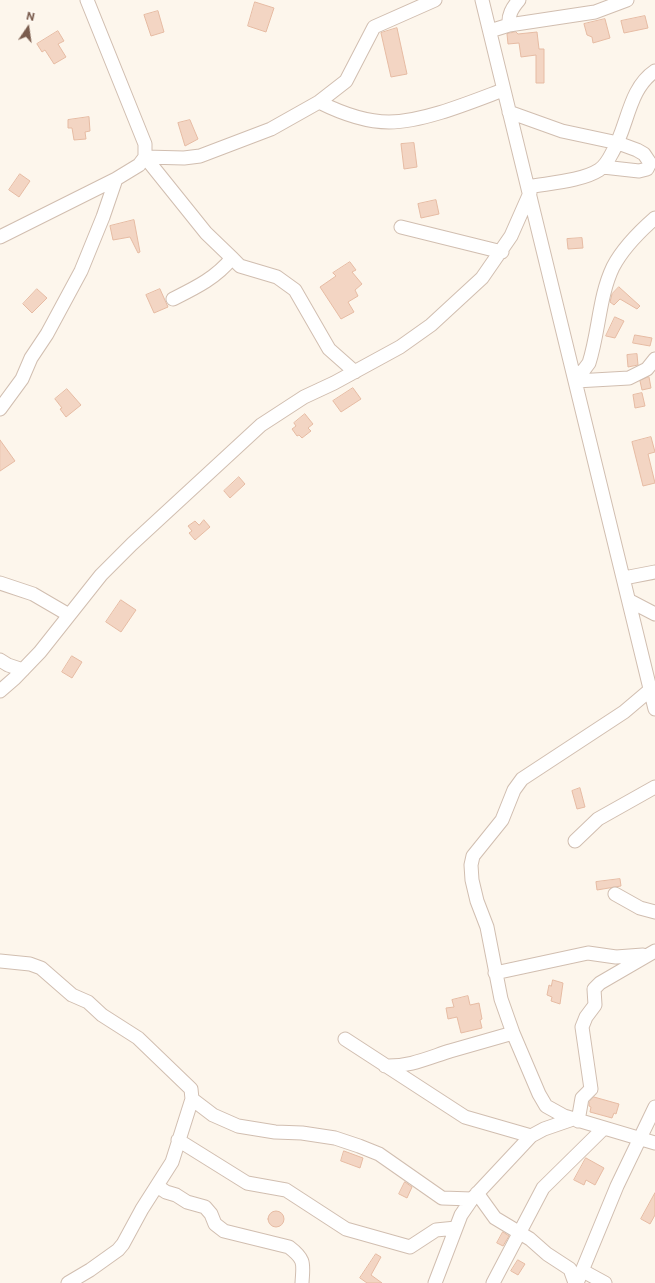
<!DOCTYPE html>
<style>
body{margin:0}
#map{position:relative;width:655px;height:1283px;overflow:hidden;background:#fdf6ec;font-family:Commissioner,sans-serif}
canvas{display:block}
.north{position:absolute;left:8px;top:8px;width:40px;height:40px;-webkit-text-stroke:3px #fffaf3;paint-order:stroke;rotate:13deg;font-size:11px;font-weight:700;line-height:16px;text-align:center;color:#7a5c4d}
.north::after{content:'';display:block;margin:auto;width:14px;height:18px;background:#7a5c4d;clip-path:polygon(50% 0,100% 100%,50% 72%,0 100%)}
</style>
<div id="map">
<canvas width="655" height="1283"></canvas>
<div class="north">N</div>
</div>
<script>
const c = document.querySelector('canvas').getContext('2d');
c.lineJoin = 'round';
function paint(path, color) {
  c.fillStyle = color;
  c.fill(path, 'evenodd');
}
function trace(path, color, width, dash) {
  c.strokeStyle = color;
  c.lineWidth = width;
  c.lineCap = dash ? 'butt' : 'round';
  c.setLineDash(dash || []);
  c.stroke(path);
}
const building = new Path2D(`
 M 255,2 L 274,8 L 266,32 L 248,26 Z
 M 158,11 L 164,32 L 151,36 L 144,15 Z
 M 645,16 L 648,28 L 624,33 L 621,21 Z
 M 605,19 L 610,38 L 593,43 L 592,37 L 587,35 L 584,24 Z
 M 397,28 L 407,74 L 391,77 L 381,33 Z
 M 58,31 L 64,41 L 58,44 L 66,57 L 54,64 L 45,50 L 42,52 L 37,44 Z
 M 516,32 L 518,34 L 537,32 L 539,49 L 544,49 L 544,83 L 536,83 L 536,55 L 521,57 L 519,43 L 508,44 L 507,34 Z
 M 89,117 L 90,131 L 85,132 L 86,139 L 74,140 L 72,128 L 68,128 L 68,120 Z
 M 190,120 L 198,139 L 185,146 L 178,123 Z
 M 414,143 L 417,167 L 404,169 L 401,144 Z
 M 20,174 L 30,181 L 19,197 L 9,190 Z
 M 436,200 L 439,214 L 421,218 L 418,204 Z
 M 134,220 L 140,252 L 138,253 L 130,237 L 113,240 L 110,226 Z
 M 582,238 L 583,248 L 568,249 L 567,239 Z
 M 350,262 L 356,270 L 352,272 L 362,284 L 355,290 L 358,296 L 348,302 L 354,312 L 341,319 L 320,287 L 336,276 L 333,273 Z
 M 619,287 L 640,306 L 637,309 L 620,299 L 614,305 L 610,302 L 612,294 Z
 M 37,289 L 47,298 L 32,313 L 23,304 Z
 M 160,289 L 168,307 L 154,313 L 146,295 Z
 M 615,317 L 624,321 L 615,338 L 606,336 Z
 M 635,335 L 652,338 L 650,346 L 633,343 Z
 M 637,354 L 638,365 L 628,367 L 627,355 Z
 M 649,377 L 651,388 L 642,390 L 640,381 Z
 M 353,388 L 361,399 L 341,412 L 333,401 Z
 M 67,389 L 81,405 L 66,417 L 60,409 L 62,408 L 55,399 Z
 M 642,393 L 645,406 L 635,408 L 633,395 Z
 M 305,414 L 313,424 L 308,428 L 311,431 L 302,438 L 299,435 L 297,436 L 292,429 L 296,426 L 294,423 Z
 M 651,437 L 655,452 L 648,454 L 655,483 L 643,486 L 632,442 Z
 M 0,440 L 15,461 L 0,471 Z
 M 239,477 L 245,484 L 230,498 L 224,491 Z
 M 204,520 L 210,527 L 195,540 L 189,533 L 192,531 L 188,526 L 195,521 L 199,525 Z
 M 121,600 L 136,610 L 121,632 L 106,622 Z
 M 72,656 L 82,662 L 72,678 L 62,672 Z
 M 580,788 L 585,807 L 577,809 L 572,791 Z
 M 620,879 L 621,886 L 597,890 L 596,882 Z
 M 553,980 L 563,983 L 560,1004 L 551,1001 L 552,997 L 547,995 L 549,985 L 551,986 Z
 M 468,996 L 470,1005 L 479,1003 L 482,1019 L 480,1020 L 482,1028 L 461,1033 L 457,1017 L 448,1019 L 446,1008 L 454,1007 L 452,1000 Z
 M 594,1097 L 619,1104 L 616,1114 L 614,1113 L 612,1118 L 590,1112 L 591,1107 L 589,1106 L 589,1102 Z
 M 344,1151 L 363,1158 L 360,1168 L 341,1161 Z
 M 586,1158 L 604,1168 L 595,1185 L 586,1180 L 584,1185 L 574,1180 Z
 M 405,1182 L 412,1187 L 407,1198 L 399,1194 Z
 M 655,1193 L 655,1215 L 650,1224 L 641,1219 Z
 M268 1219a8 8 0 1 1 16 0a8 8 0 1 1-16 0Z
 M 503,1232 L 509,1236 L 503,1246 L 497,1243 Z
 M 376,1254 L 381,1257 L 371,1275 L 382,1283 L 367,1283 L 360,1278 Z
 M 518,1260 L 525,1264 L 518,1275 L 511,1271 Z`);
paint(building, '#f3d5c3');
trace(building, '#e6bba3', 1);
const minor = new Path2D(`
 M 482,0 L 655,709
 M 509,25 C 508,15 512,8 519,0
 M 490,31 L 509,25 L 595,12 L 627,0
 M 319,102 C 341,113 364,122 389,122 C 423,122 471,102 503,90
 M 509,112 L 562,131 L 618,143 L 637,150 L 644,154 L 650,163 L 647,169 L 639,171 L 603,167
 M 145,157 L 184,158 L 200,156 L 271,129 L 319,102 L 346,81 L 374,27 L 435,0
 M 145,157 L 206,233 L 232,258 L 240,266 L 277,277 L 295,290 L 329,349 L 355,372
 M 528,187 C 549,183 582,181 599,170 C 605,166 609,159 612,153 C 628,127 628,89 655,71
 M 401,227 L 502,252
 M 0,237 L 116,179 L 139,165 L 145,157 L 145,144 L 87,0
 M 173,299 C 195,288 216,278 232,258
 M 574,375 L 583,371 L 589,363 C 599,332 599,296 613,267 C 623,248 639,232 655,218
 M 576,381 L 629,378 L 647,369 L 655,359
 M 0,409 L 22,379 L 31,358 L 47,334 L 81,271 L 103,217 L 116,179
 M 624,578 L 655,572
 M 0,583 L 33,594 L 69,615
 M 630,601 L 655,614
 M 0,660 L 8,665 L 23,670
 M 650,690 L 624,712 L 522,779 L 514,790 L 502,820 L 473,856 L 471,865 L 472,880 L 477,901 L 487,927 L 501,999 L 513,1033 L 539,1094 L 546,1106 L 564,1116 L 655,1143
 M 0,691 L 15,678 L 40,652 L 101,575 L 132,544 L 261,425 L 304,397 L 334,383 L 400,347 L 431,325 L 482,278 L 511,236 L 530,193
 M 575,841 L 598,819 L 655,787
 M 615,894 L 640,908 L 655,912
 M 0,961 L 30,964 L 41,968 L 72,995 L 88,1002 L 102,1015 L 138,1038 L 191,1089 L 192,1099 L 172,1162 L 142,1209 L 123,1244 L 118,1250 L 90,1270 L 68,1283
 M 495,973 L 588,953 L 616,957 L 643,955
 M 345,1039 L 465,1117 L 531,1136
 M 385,1066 C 409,1067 428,1058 450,1051 C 471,1045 492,1039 513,1033
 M 192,1099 L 213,1115 L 238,1126 L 275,1132 L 302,1133 L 335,1138 L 359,1146 L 379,1154 L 442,1198 L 472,1199
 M 578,1121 L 582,1098 L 591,1089 L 582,1027 L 586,1017 L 595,1005 L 594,989 L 600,983 L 655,951
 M 178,1140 L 247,1183 L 286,1190 L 346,1229 L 410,1247 L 436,1230 L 456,1228
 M 157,1186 L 166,1192 L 176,1195 L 187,1202 L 205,1207 L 211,1214 L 215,1224 L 224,1231 L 289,1247 C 306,1260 303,1264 302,1283
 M 477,1193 L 495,1218 L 530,1239 L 547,1254 L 570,1269 L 575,1283
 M 583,1271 L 605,1283
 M 435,1283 L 461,1215 L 472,1199 L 531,1136 L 544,1129 L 573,1119
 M 493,1283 L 543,1188 L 604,1128
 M 577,1283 L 617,1186 L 655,1107`);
trace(minor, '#d1beb0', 15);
trace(minor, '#fff', 13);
</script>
